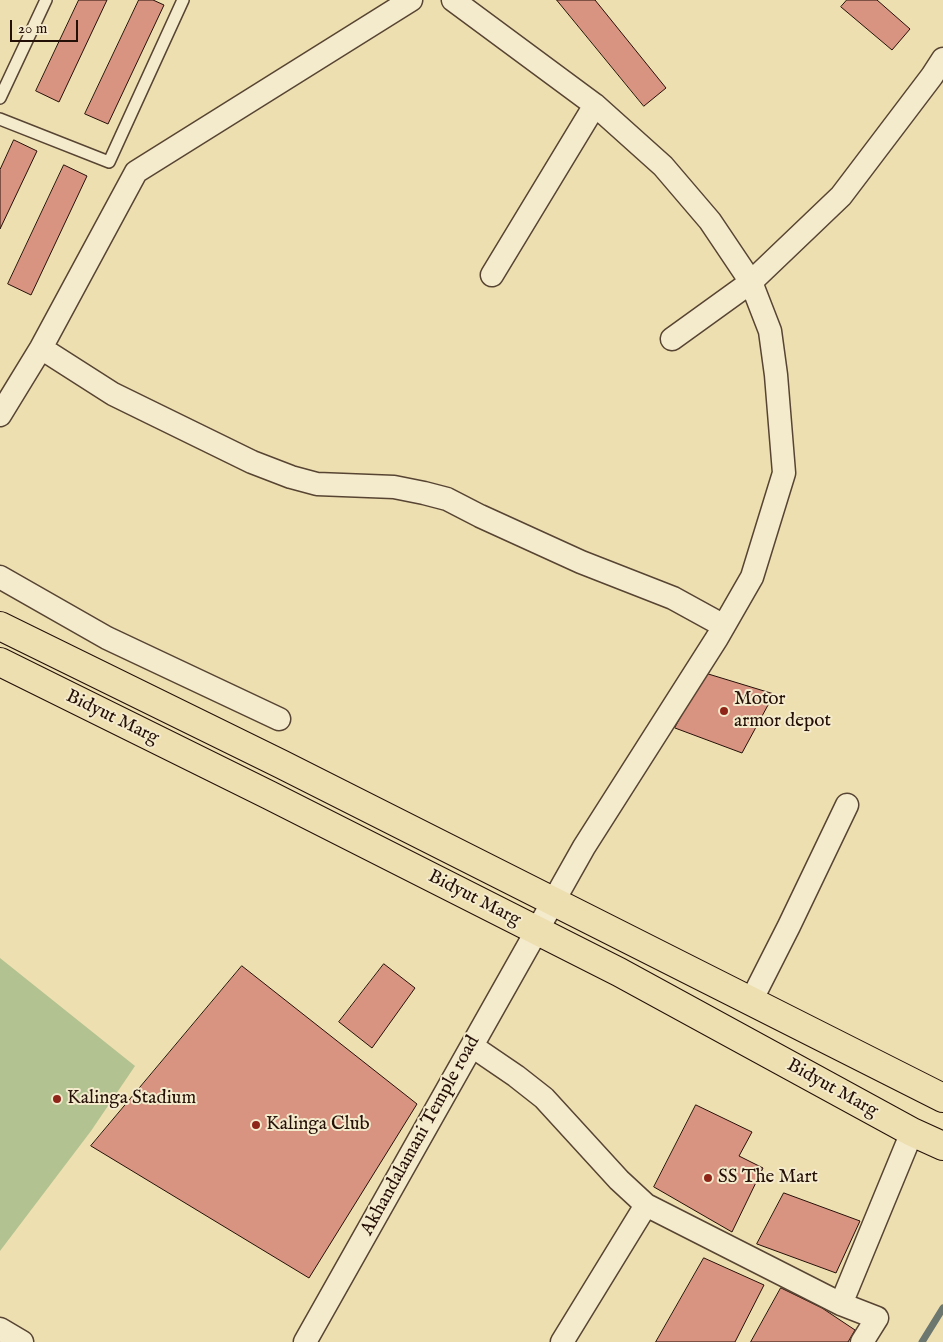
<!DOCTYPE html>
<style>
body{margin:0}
#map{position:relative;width:943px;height:1342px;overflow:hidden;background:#eedfb1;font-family:"IM FELL English",serif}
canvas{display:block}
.scale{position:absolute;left:10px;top:20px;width:68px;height:22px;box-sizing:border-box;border:2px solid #251008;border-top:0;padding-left:6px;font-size:15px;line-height:18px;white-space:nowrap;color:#251008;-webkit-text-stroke:4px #f4eacc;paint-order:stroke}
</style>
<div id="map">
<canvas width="943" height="1342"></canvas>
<div class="scale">20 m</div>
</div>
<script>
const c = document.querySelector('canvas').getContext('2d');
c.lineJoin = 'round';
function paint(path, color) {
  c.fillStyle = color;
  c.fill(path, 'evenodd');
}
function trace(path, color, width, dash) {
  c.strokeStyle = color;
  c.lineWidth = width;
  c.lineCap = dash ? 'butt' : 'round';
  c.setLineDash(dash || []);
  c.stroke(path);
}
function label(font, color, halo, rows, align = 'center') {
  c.font = font + ' "IM FELL English",serif';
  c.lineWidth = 4;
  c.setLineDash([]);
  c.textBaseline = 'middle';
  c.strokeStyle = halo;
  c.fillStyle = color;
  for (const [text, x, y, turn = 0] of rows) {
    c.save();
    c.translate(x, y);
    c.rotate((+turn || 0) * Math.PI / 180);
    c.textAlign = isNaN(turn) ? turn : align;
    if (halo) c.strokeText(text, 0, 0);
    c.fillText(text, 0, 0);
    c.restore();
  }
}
paint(new Path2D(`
 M 0,958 L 135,1066 L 91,1131 L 0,1251 Z`), '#b2c391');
trace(new Path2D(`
 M 922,1342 L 943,1308`), '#6c776f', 7);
const building = new Path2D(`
 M 79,0 L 107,0 L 59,102 L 36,91 Z
 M 139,0 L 153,0 L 164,5 L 108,124 L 85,114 Z
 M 557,0 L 595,0 L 666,88 L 644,106 Z
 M 847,0 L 877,0 L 910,29 L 892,50 L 841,7 Z
 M 14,140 L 37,151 L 0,229 L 0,170 Z
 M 64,165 L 87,176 L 31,295 L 8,284 Z
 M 705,673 L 774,694 L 742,753 L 675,728 Z
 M 384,964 L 415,988 L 372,1048 L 339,1022 Z
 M 242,966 L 417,1104 L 309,1278 L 91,1146 Z
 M 696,1105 L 752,1132 L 739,1156 L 763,1168 L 732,1232 L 654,1187 Z
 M 784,1193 L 860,1221 L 836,1273 L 757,1244 Z
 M 704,1258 L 764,1285 L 735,1342 L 656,1342 Z
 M 781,1288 L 822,1308 L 855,1330 L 848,1342 L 751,1342 Z`);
paint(building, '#d99381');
trace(building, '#251008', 1);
const lane = new Path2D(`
 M 0,98 L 46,0
 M 0,119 L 109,162 L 183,0`);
const street = new Path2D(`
 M 492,275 L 595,105
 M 672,339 L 751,282 L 841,196 L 932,76 L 943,59
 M 41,348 L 113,394 L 252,462 L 291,477 L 317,484 L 394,487 L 424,493 L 447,499 L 480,516 L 581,562 L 673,598 L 724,626
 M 0,415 L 41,348 L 136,172 L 411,0
 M 0,577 L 107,638 L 279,719
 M 751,1001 L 789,926 L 847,805
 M 472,1046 L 516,1076 L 544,1098 L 619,1180 L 646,1205 L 841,1304 L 877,1318 L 862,1342
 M 841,1304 L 912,1132
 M 0,1329 L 22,1342
 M 305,1342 L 584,847 L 717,638 L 752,577 L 784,473 L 776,375 L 770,331 L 751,282 L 710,221 L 663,166 L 595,105 L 453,0
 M 562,1342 L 646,1205`);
const primary = new Path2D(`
 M 0,626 L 281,764 L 943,1098
 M 0,662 L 269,795 L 619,972 L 912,1132 L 943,1146`);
trace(lane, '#574432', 14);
trace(street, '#574432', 25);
trace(primary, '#251008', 30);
trace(lane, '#f4eacc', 11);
trace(street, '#f4eacc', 22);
trace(primary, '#eedfb1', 28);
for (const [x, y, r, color] of [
 [724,711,5,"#8f2418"],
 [57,1099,5,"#8f2418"],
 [256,1125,5,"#8f2418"],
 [708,1178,5,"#8f2418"]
]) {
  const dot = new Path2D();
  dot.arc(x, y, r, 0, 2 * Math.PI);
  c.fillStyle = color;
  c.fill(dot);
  trace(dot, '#f4eacc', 2);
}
label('19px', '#251008', '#f4eacc', [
 ["Motor",734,700],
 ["armor depot",734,722],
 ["Kalinga Stadium",67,1099],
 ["Kalinga Club",266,1125],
 ["SS The Mart",718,1178]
], 'left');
label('19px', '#251008', '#f4eacc', [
 ["Bidyut Marg",112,718,26],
 ["Bidyut Marg",474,899,27],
 ["Bidyut Marg",832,1089,29],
 ["Akhandalamani Temple road",421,1136,-61]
]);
</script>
